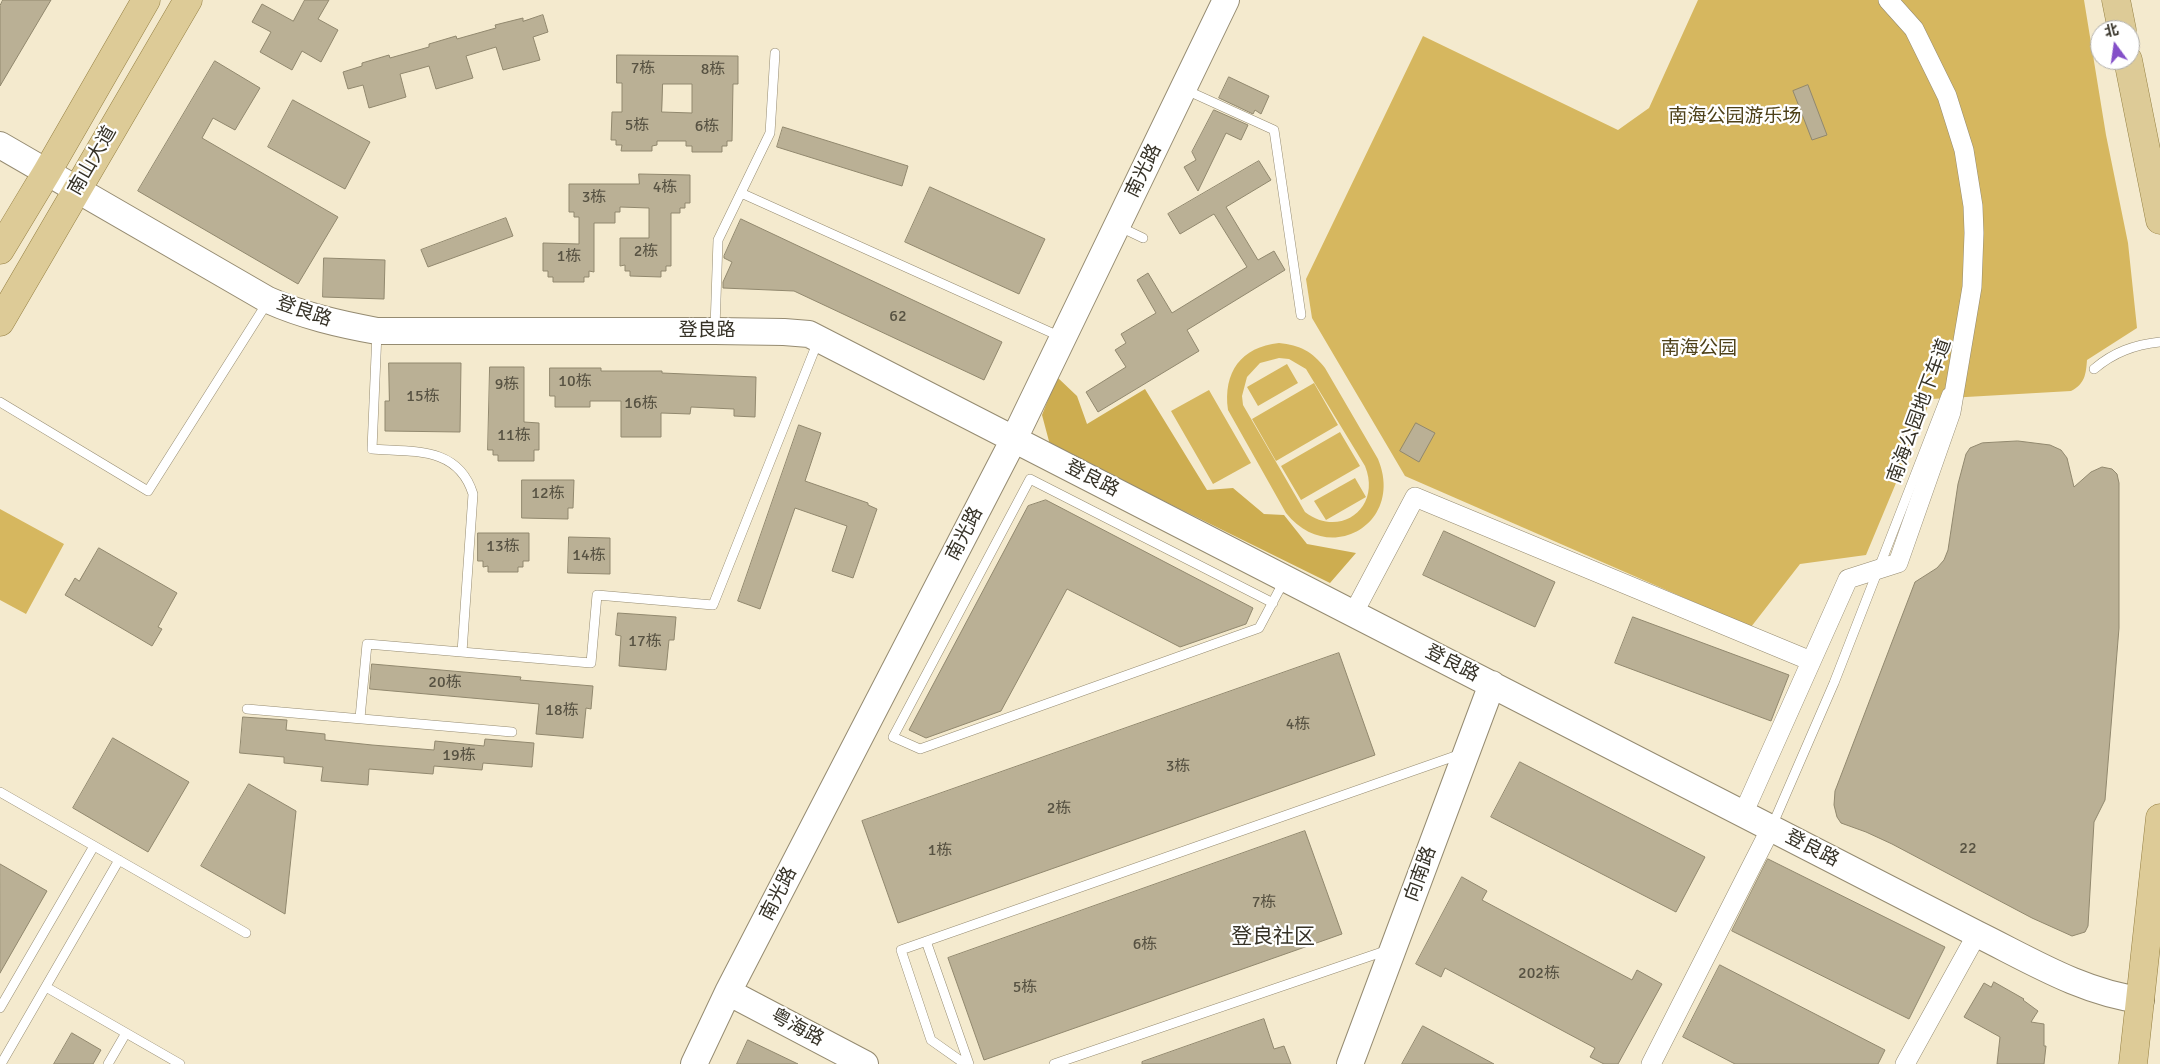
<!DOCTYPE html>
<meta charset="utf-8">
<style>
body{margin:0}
#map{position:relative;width:2160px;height:1064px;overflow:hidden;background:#f4eace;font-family:Signika,"Noto Sans SC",sans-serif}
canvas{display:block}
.north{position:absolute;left:2090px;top:20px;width:50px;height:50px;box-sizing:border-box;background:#fff;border:1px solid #afada9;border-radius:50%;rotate:346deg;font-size:14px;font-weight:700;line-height:20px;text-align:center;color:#363227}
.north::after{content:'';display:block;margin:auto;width:18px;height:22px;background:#8450c8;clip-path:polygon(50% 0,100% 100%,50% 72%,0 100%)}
</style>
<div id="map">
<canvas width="2160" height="1064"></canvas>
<div class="north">北</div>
</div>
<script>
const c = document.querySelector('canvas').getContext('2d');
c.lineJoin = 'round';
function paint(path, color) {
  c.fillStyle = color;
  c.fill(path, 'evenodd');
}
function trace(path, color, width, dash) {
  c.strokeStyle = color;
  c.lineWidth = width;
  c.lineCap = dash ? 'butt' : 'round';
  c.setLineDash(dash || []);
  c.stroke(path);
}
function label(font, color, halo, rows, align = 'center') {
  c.font = font + ' Signika,"Noto Sans SC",sans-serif';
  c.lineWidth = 4.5;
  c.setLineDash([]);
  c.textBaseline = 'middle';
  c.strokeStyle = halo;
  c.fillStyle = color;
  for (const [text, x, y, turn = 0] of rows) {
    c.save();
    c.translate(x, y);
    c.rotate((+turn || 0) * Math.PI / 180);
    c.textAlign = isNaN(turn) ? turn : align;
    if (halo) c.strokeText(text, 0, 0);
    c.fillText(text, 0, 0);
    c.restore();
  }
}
paint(new Path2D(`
 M 1698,0 L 2084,0 L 2106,135 L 2128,243 L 2137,328 L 2087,360 C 2086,374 2085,384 2071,391 L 1931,399 L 1866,555 L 1800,564 L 1751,627 L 1405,476 L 1312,318 L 1306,279 L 1423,36 L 1618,130 L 1649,108 Z
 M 1279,343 C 1300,345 1313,352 1325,368 L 1378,459 C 1405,524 1329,567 1286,513 L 1228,410 C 1223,372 1241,347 1279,343 ZM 1279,358 L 1289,359 L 1306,369 L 1365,466 C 1382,508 1340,539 1305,512 L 1243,405 L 1242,396 L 1247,377 L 1260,363 Z
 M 1287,364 L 1298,383 L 1258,406 L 1247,387 Z
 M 1314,383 L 1338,425 L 1276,461 L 1252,419 Z
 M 1209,390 L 1251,463 L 1213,484 L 1171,411 Z
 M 1340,432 L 1360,466 L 1301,500 L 1281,466 Z
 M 1355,478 L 1366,497 L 1326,520 L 1314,501 Z
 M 0,509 L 64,544 L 26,614 L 0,600 Z`), '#d6b75f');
paint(new Path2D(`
 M 1057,377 L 1077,396 L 1087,424 L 1145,389 L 1207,490 L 1233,488 L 1264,514 L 1284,515 L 1307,544 L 1356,553 L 1330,583 L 1050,445 L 1042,415 Z`), '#cdad50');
const building = new Path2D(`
 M 3,0 L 51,0 L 0,86 L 0,6 Z
 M 305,0 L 329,0 L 318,19 L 338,30 L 321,62 L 302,51 L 292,70 L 260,52 L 271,32 L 252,22 L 262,4 L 293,21 Z
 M 543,15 L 548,32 L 533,37 L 540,60 L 503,70 L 496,47 L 466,56 L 473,78 L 436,89 L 429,66 L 415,70 L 400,74 L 406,97 L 369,108 L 363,85 L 348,89 L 343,72 L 362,66 L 362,63 L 389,55 L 390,58 L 429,47 L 429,44 L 456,36 L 457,39 L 496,28 L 495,25 L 523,18 L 523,21 Z
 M 617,55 L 738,56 L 738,84 L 733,84 L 732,141 L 727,141 L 727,146 L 722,146 L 722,152 L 692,152 L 692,146 L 686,146 L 686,141 L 657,141 L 657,145 L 652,146 L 652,151 L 621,151 L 622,145 L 616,145 L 616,140 L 611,140 L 612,112 L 622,112 L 622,83 L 617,83 ZM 663,84 L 692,84 L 692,113 L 662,112 Z
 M 215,61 L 260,88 L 235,130 L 213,118 L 202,138 L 338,217 L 298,284 L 138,191 Z
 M 1229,77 L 1269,96 L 1261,114 L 1255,110 L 1253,114 L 1219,98 Z
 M 1808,85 L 1827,135 L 1812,140 L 1793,91 Z
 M 293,100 L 370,142 L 345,189 L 268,147 Z
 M 1214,110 L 1248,125 L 1241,140 L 1226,133 L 1198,191 L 1184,167 L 1196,160 L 1192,152 Z
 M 783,127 L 908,166 L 902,186 L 777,147 Z
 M 1259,161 L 1271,180 L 1226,207 L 1258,260 L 1274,251 L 1285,270 L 1187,330 L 1199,351 L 1098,412 L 1086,392 L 1126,367 L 1115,350 L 1126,343 L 1121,334 L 1156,313 L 1137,280 L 1148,273 L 1172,313 L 1247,267 L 1214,214 L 1180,234 L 1168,214 Z
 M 639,174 L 690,175 L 690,203 L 685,203 L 685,208 L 680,208 L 680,213 L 671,213 L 671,266 L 666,266 L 666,271 L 661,271 L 661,277 L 630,276 L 630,271 L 625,271 L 625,265 L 620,266 L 620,238 L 649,238 L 649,208 L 620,207 L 620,212 L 615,212 L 615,223 L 594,223 L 594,272 L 589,271 L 589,277 L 584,277 L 584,282 L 553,282 L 553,277 L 548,277 L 548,271 L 543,271 L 543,243 L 579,244 L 579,217 L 574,217 L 574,212 L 569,212 L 569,184 L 639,184 Z
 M 930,187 L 1045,239 L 1019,294 L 905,242 Z
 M 506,218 L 513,236 L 428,267 L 421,250 Z
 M 741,219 L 1002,342 L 984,380 L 794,291 L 723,288 L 723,282 L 732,262 L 724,258 L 724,256 Z
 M 324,258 L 385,260 L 384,299 L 323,297 Z
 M 389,363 L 461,363 L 460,432 L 385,431 L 385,401 L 389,401 Z
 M 490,367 L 524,367 L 524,422 L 539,423 L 539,450 L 534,450 L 534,461 L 498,461 L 498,455 L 493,455 L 493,450 L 488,450 Z
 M 550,368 L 601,368 L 601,371 L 662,371 L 662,373 L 756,377 L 755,417 L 734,416 L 734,409 L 691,407 L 690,414 L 661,413 L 661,437 L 621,437 L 621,401 L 590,401 L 590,407 L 555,407 L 555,396 L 550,396 Z
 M 1416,423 L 1435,433 L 1419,462 L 1400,451 Z
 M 799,425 L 821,433 L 805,481 L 868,503 L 868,505 L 877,509 L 853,578 L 832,571 L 847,526 L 795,508 L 760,609 L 738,601 Z
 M 2018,441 L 2050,445 L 2061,450 L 2067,458 L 2074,487 L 2091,472 L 2102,467 L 2112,469 L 2117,474 L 2119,483 L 2119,628 L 2105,800 L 2094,822 L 2088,926 L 2085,932 L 2072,936 L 2032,918 L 1892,844 L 1866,832 L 1841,823 L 1837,817 L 1834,805 L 1835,791 L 1915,582 L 1937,568 L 1944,560 L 1948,550 L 1958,484 L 1966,454 L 1970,448 L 1982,443 Z
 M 522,480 L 574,480 L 573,508 L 568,508 L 568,519 L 522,518 Z
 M 1046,500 L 1253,608 L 1246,624 L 1180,647 L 1067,589 L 1001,711 L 926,738 L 909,730 L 1028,506 Z
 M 1444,531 L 1555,582 L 1535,627 L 1423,575 Z
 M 478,533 L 529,533 L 529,561 L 523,561 L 523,567 L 518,567 L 518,572 L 488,572 L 488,566 L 483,567 L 483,561 L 478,561 Z
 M 569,537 L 610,538 L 610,574 L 568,573 Z
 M 99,548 L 177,593 L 158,627 L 162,629 L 152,646 L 65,595 L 75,578 L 79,581 Z
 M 618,613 L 676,617 L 674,640 L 669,640 L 666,670 L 619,666 L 621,636 L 616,635 Z
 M 1633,617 L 1789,675 L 1771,721 L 1615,663 Z
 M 1339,653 L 1375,755 L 898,923 L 862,821 Z
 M 372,664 L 521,677 L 520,680 L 593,686 L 591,709 L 586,708 L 583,738 L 536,734 L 539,704 L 370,689 Z
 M 243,717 L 287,720 L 286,730 L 325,734 L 325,740 L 372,745 L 434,750 L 435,741 L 484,746 L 485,739 L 534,743 L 532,767 L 483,763 L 482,770 L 434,766 L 433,774 L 369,769 L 368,785 L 321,781 L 323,767 L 284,763 L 284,757 L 240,753 Z
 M 113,738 L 189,782 L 148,852 L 73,808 Z
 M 1520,762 L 1705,857 L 1676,912 L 1491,817 Z
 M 249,784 L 296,811 L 285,914 L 201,866 Z
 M 1305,831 L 1342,934 L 984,1060 L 948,958 Z
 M 1768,859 L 1945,947 L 1909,1019 L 1732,931 Z
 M 0,864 L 47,891 L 0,973 Z
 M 1462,877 L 1487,891 L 1482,900 L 1632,980 L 1637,970 L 1662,984 L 1618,1064 L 1604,1064 L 1590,1057 L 1595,1048 L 1445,968 L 1441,977 L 1416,964 Z
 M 1720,965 L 1885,1050 L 1878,1064 L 1735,1064 L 1683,1037 Z
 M 1994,982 L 2024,999 L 2023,1000 L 2038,1011 L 2031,1022 L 2044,1024 L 2044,1046 L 2046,1046 L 2044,1064 L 1997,1064 L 2000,1037 L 1964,1017 L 1984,983 L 1991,987 Z
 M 1264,1019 L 1274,1049 L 1284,1046 L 1291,1064 L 1142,1064 L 1142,1062 Z
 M 1423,1026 L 1494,1064 L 1402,1064 Z
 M 72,1033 L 101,1050 L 93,1064 L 54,1064 Z
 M 748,1040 L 798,1064 L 737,1064 Z`);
paint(building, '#bab095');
trace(building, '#91886e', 1);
const lane = new Path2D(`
 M 1186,90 L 1274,130 L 1301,315
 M 741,193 L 1061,337
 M 1120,227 L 1143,238
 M 715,328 L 718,240 L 770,133 L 775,53
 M 377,332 L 372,449 C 413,452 458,446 473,494 L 462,652
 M 2094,369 C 2114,352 2134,345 2160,342
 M 0,402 L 148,491 L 267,303
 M 1273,603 L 1030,479 L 893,737 L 920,749 L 1259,628 L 1284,581
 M 247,709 L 512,732
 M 360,718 L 367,644 L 591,663 L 597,595 L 713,605 L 818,341
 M 0,792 L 246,933
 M 1772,826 L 1834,683 L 1947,393
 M 926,941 L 969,1064
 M 46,987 L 180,1064
 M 0,1008 L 94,846
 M 1,1064 L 119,860
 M 108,1064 L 126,1033
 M 965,1064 L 931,1040 L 901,950 L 1461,754
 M 1054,1064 L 1388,950`);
const street = new Path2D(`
 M 1353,614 L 1415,497 L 1811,661
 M 1743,814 L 1848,579 L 1898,563 L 1951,412 L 1972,287 L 1974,233 L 1973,206 L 1964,150 L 1947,96 L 1914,29 L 1888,0
 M 1651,1064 L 1771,828
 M 1905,1064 L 1977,934`);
const secondary = new Path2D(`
 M 0,145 L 268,300 C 304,316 339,324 377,331 L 715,331 L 784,332 L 809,334 L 1977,934 C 2030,960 2081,992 2141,1000
 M 728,992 L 865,1064
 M 694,1064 L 728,992 L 1014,439 L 1226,0
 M 1350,1064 L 1492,684`);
const primary = new Path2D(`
 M 2116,0 L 2122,30
 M 2128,60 L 2160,220
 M 0,250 L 47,172 L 146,0
 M 0,322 L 188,0
 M 2133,1064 L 2160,818`);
trace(lane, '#958b71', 10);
trace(street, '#958b71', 20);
trace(secondary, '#958b71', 28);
trace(primary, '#947f42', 29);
trace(lane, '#fff', 9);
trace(street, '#fff', 19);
trace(secondary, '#fff', 26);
trace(primary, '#ddcb97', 28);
label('16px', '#575242', null, [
 ["7栋",643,69],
 ["8栋",713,70],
 ["5栋",637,126],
 ["6栋",707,127],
 ["4栋",665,188],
 ["3栋",594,198],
 ["2栋",646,252],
 ["1栋",569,257],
 ["62",898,317],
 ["10栋",575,382],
 ["9栋",507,385],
 ["15栋",423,397],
 ["16栋",641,404],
 ["11栋",514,436],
 ["12栋",548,494],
 ["13栋",503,547],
 ["14栋",589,556],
 ["17栋",645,642],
 ["20栋",445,683],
 ["18栋",562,711],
 ["4栋",1298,725],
 ["19栋",459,756],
 ["3栋",1178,767],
 ["2栋",1059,809],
 ["22",1968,849],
 ["1栋",940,851],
 ["7栋",1264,903],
 ["6栋",1145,945],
 ["202栋",1539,974],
 ["5栋",1025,988]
]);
label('19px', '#4e4119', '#fff', [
 ["南海公园游乐场",1735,117],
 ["南海公园",1699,349]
]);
label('19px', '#363227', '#fff', [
 ["南山大道",93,161,-60],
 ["南光路",1144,171,-64],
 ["登良路",304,312,19],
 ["登良路",707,331],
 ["南海公园地下车道",1920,411,-70],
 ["登良路",1092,479,27],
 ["南光路",965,534,-63],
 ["登良路",1452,664,27],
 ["登良路",1812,849,27],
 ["向南路",1421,874,-70],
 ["南光路",779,894,-63],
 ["粤海路",797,1028,28]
]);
label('21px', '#363227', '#fff', [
 ["登良社区",1273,937]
]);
</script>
